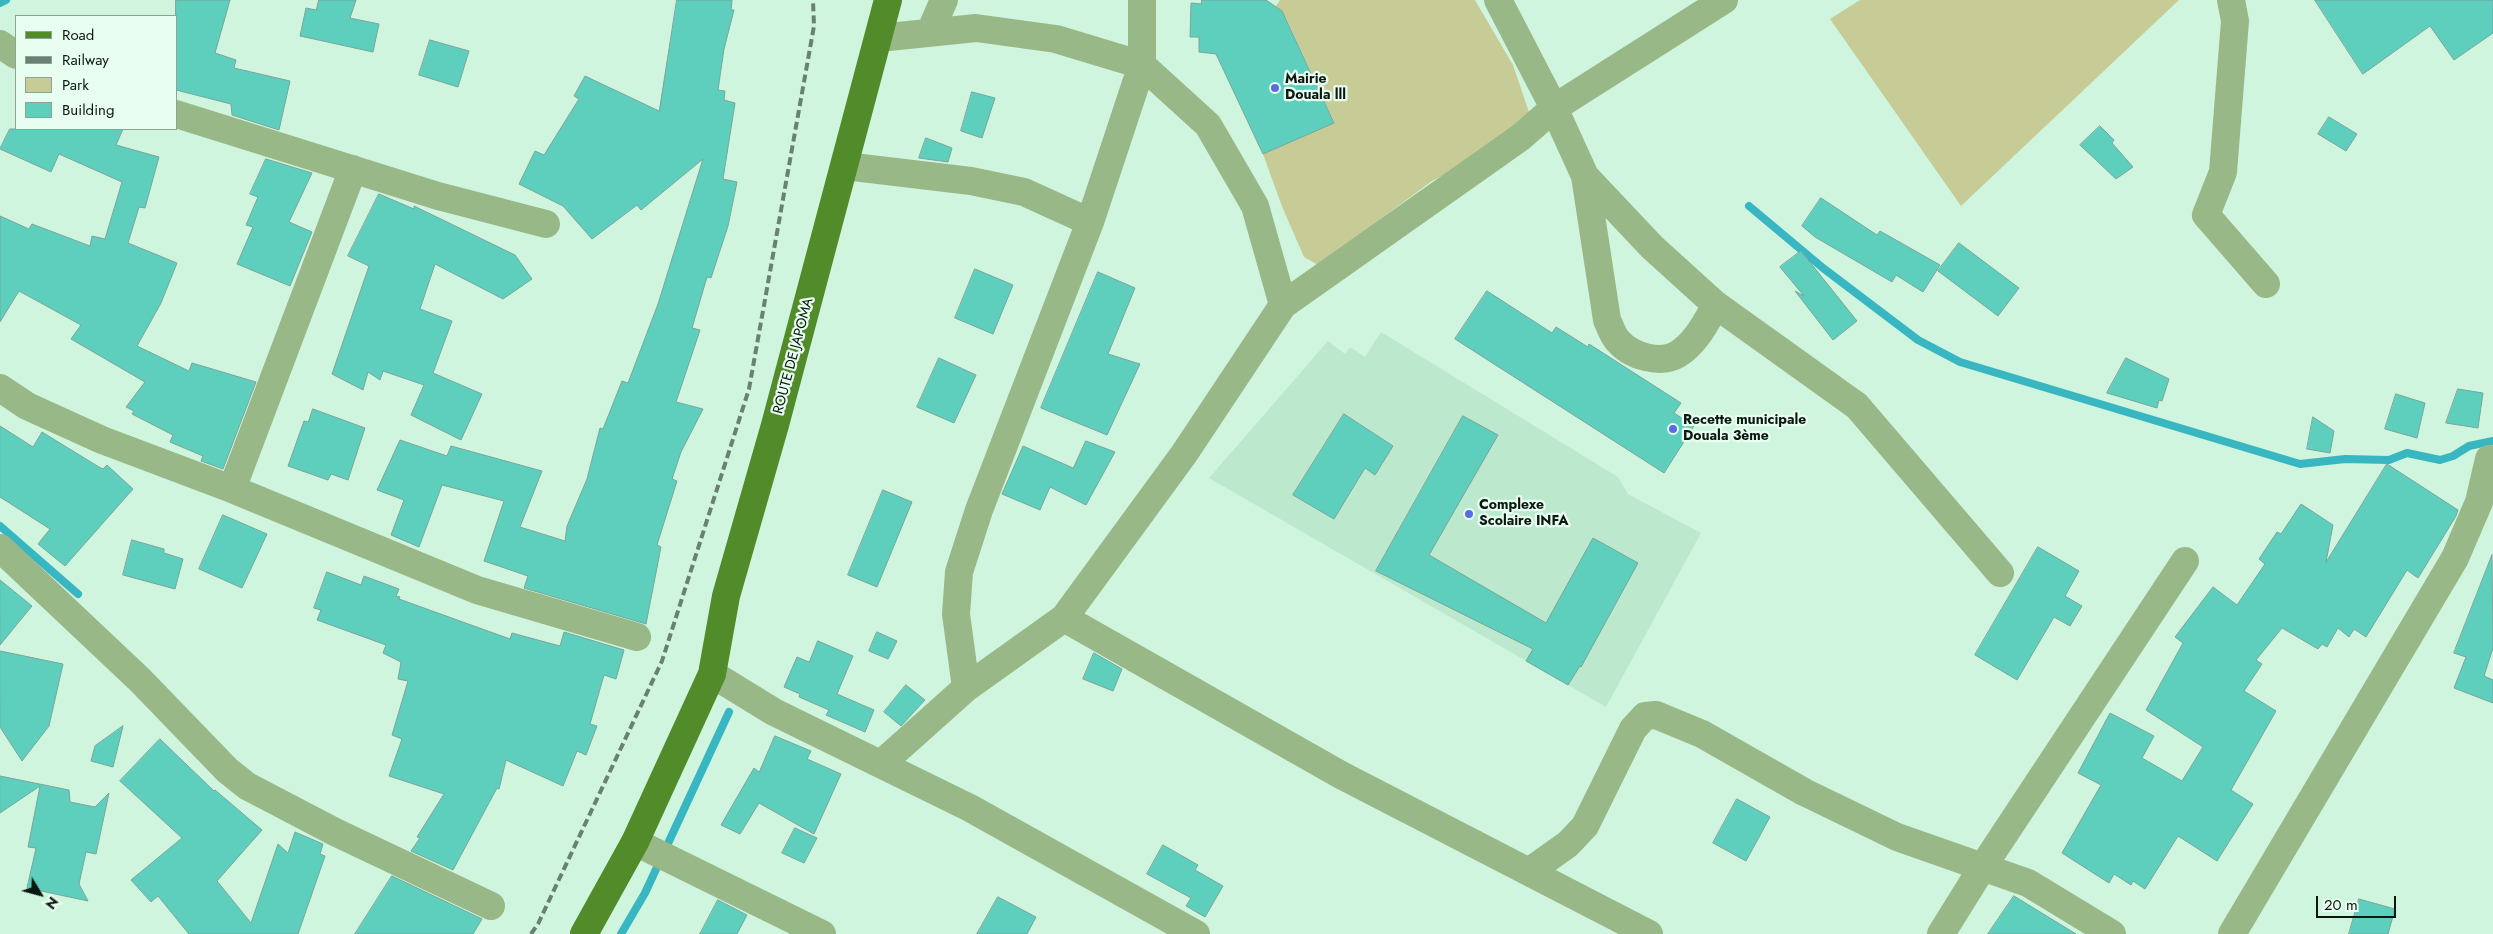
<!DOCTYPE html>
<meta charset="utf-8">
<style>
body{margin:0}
#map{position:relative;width:2493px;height:934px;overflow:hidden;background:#d0f5de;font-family:Jost,sans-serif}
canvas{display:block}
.legend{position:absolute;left:15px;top:15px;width:162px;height:115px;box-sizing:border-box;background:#e8fef0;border:1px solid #90a296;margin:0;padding:6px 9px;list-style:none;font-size:15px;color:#0b1810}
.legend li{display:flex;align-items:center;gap:10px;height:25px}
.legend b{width:25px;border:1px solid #90a296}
.north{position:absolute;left:15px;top:869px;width:50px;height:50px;-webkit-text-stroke:4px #e8fef0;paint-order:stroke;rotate:127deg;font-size:14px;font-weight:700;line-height:20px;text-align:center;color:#0b1810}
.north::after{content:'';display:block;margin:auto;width:18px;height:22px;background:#0b1810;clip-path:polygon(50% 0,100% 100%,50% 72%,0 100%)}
.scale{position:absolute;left:2316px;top:896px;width:80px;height:22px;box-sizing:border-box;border:2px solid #0b1810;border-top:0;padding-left:6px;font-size:15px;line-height:18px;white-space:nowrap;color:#0b1810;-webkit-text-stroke:4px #e8fef0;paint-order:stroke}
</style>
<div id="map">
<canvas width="2493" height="934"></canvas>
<ul class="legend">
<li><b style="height:6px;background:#518b2a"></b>Road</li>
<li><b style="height:6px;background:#688172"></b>Railway</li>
<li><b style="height:14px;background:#c7cc96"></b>Park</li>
<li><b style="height:14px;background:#5dcfbc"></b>Building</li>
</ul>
<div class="north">N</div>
<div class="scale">20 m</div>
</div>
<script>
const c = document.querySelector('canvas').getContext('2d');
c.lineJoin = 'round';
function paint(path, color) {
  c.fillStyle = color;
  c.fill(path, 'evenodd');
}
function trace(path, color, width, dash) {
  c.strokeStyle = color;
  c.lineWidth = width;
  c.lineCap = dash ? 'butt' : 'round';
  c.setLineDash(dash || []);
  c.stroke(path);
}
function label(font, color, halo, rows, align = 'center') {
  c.font = font + ' Jost,sans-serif';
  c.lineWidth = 4.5;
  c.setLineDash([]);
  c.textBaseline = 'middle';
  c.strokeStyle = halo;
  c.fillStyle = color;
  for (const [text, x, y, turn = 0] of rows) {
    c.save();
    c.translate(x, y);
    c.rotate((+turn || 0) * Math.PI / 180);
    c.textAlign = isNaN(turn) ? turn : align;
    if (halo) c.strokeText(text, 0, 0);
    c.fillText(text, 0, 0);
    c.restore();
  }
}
paint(new Path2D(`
 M 1381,332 L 1618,477 L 1628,494 L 1701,533 L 1606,707 L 1209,478 L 1328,341 L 1345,354 L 1350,347 L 1365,357 Z`), '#bce8cd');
paint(new Path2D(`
 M 1280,0 L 1475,0 L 1513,65 L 1532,121 L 1506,144 L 1432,181 L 1318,265 L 1304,257 L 1283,209 L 1263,154 L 1334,122 L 1286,18 L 1276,23 L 1276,6 Z
 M 1860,0 L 2179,0 L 1961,206 L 1830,19 Z`), '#c7cc96');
trace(new Path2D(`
 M 0,3 L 6,0
 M 1749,206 L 1823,268 L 1918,340 L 1960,362 L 2300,464 L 2345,459 L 2389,460 L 2407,453 L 2440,460 L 2453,456 L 2469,446 L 2493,441
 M 0,526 L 78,594
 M 621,934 L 645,893 L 729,712`), '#38b6c2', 8);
const building = new Path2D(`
 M 176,0 L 230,0 L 215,53 L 236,60 L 234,68 L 290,81 L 279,130 L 232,115 L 231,104 L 176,90 Z
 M 319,0 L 356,0 L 350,18 L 379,24 L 373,52 L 300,36 L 306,8 L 316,10 Z
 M 677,0 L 732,0 L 731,10 L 734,10 L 724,49 L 718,90 L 725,91 L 724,100 L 735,103 L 723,179 L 737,182 L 728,226 L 711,278 L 707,277 L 692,328 L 700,330 L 676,402 L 703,409 L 681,452 L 672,479 L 677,481 L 657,545 L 661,547 L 646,624 L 524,588 L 528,576 L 484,561 L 504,501 L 442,485 L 419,547 L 391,535 L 404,500 L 377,490 L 400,440 L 447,456 L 451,446 L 542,471 L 520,527 L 565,541 L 567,526 L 587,479 L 600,428 L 603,429 L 622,381 L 628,383 L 658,304 L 703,159 L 641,210 L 637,205 L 592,239 L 563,206 L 519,184 L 535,151 L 544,155 L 579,99 L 574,96 L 585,76 L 659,111 Z
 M 1202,0 L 1266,0 L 1282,11 L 1334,123 L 1263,154 L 1216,54 L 1199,52 L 1199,37 L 1190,37 L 1191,3 L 1201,4 Z
 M 2315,0 L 2493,0 L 2493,33 L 2454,60 L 2430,26 L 2363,74 Z
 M 430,40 L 469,51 L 458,87 L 419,75 Z
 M 972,92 L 995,98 L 982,138 L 961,131 Z
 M 2329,117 L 2357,134 L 2346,151 L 2318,134 Z
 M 2100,126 L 2114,140 L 2112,143 L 2133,167 L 2116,179 L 2080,145 Z
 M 10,129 L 123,129 L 116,145 L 159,157 L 145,208 L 139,207 L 128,243 L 177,263 L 161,303 L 137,346 L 189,371 L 192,363 L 256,382 L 223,469 L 201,461 L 203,456 L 170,442 L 173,435 L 132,414 L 134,411 L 126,407 L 145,382 L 71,339 L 81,325 L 19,291 L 0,322 L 0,216 L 29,229 L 32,224 L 90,246 L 92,236 L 105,239 L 122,182 L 59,154 L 51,172 L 0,149 Z
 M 926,138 L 952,148 L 948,162 L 919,158 Z
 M 266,159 L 312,173 L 289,222 L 312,232 L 290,286 L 237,264 L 253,227 L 246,225 L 258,197 L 250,194 Z
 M 379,194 L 414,209 L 414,206 L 515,255 L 532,279 L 503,299 L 435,264 L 420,309 L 452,321 L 433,373 L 482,394 L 461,440 L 411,415 L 424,385 L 383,371 L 380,380 L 368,372 L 363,390 L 332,374 L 369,266 L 348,256 Z
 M 1821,198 L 1877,235 L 1880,231 L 1940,265 L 1923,292 L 1896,275 L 1892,282 L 1815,237 L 1802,226 Z
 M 1959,243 L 2019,288 L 1998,316 L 1938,271 Z
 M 1801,251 L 1857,321 L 1833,340 L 1795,291 L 1804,296 L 1780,267 Z
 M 975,269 L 1013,285 L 993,334 L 955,318 Z
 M 1098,272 L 1135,288 L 1108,354 L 1140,364 L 1107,435 L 1041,408 Z
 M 1487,291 L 1552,333 L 1556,327 L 1588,347 L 1589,344 L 1681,403 L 1674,413 L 1694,426 L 1664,473 L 1455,339 Z
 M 939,358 L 976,375 L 954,423 L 917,407 Z
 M 2126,358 L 2169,379 L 2162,401 L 2159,400 L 2157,408 L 2107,393 Z
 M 2458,389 L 2483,393 L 2478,428 L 2446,423 Z
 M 2396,394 L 2425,403 L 2417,438 L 2385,429 Z
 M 313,409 L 365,428 L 348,480 L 331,474 L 328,480 L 288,466 L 304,421 L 308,422 Z
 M 1344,414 L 1393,446 L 1375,475 L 1365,468 L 1334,519 L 1293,495 Z
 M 1463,416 L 1498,435 L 1429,555 L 1546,623 L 1593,538 L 1638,563 L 1581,667 L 1580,666 L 1568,685 L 1526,661 L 1533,649 L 1376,571 Z
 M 2313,417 L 2334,431 L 2330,453 L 2307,449 Z
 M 0,426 L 33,447 L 42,432 L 99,467 L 103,469 L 107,465 L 133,489 L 65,566 L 38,544 L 50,529 L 0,497 Z
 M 1086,441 L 1115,452 L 1086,505 L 1050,487 L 1040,510 L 1002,494 L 1023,446 L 1073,468 Z
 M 2387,464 L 2458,510 L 2456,516 L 2418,578 L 2407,570 L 2366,637 L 2354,629 L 2349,637 L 2338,628 L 2327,647 L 2322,644 L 2318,649 L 2282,628 L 2256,660 L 2262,664 L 2244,691 L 2276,711 L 2231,790 L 2253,804 L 2217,861 L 2178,836 L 2145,889 L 2133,881 L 2131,885 L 2114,874 L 2109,883 L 2062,853 L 2101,785 L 2078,773 L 2110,713 L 2154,736 L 2142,758 L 2182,781 L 2203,747 L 2146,710 L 2183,643 L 2175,637 L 2213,587 L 2237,605 L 2265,564 L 2259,559 L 2277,532 L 2281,534 L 2301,504 L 2333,525 L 2326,562 Z
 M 883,490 L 912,502 L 877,587 L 848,575 Z
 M 223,515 L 267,534 L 242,588 L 199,569 Z
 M 132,540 L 164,549 L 164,553 L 183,559 L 175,589 L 123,575 Z
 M 2038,547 L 2079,571 L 2065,596 L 2082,606 L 2070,626 L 2054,617 L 2017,680 L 1975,655 Z
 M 2492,555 L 2493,648 L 2484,676 L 2493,680 L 2493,703 L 2454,688 L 2466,657 L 2454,653 Z
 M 327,572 L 361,585 L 364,576 L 399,589 L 396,596 L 400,597 L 399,599 L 510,639 L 512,633 L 560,646 L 564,632 L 624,650 L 616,679 L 604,675 L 590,724 L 597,726 L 586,755 L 577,751 L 563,786 L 506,760 L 499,789 L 497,788 L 453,870 L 411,851 L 420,838 L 417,837 L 444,794 L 389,776 L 402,739 L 392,735 L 408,681 L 398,679 L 401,662 L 383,653 L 386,645 L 317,620 L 321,610 L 314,608 Z
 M 0,580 L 32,606 L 0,645 Z
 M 877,632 L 897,641 L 888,659 L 869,651 Z
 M 818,641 L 853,656 L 837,694 L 874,710 L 865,732 L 826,715 L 829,710 L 799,697 L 800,694 L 784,687 L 797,657 L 809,662 Z
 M 0,651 L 63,664 L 49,726 L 22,761 L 0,727 Z
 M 1094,653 L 1122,669 L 1113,691 L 1083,679 Z
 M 906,685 L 925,700 L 901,726 L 884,712 Z
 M 123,726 L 113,767 L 91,761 L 95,746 Z
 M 775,736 L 811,751 L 807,759 L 841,774 L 814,834 L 759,803 L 740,834 L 721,825 L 754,768 L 759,772 Z
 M 160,739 L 214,791 L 215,790 L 262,830 L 217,881 L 251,923 L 278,844 L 288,853 L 295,832 L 323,844 L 320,854 L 325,856 L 298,934 L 189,934 L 158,896 L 151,902 L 131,880 L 182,838 L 120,781 Z
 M 0,776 L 69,790 L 70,802 L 95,807 L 109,793 L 96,854 L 86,852 L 79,884 L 88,901 L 27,888 L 36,848 L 28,847 L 40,786 L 0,813 Z
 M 1737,799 L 1770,817 L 1746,861 L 1713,843 Z
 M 795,828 L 817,838 L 804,863 L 782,853 Z
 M 1163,845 L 1198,865 L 1195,870 L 1223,886 L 1205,917 L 1186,906 L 1191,898 L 1147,874 Z
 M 392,876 L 482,919 L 473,934 L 355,934 Z
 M 2014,896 L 2076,934 L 1988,934 Z
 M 998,897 L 1036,917 L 1027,934 L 977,934 Z
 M 2359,899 L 2395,909 L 2388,934 L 2349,934 Z
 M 718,900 L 747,915 L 737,934 L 700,934 Z`);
paint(building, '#5dcfbc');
trace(building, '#78a59c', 1);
trace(new Path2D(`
 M 1498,0 L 1554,108 L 1585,176 L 1652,247 L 1716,305 L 1857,406 L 2000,573
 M 2231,0 L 2235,21 L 2223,172 L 2206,215 L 2266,284
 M 930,32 L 944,0
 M 879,38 L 976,28 L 1056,39 L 1142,65 L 1208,125 L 1255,206 L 1283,305
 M 0,44 L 16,55
 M 176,114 L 438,196 L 546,224
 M 845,166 L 971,181 L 1024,192 L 1090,222
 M 1585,176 L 1607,320 C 1610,326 1613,336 1618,341 C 1631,356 1660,365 1678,354 C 1696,343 1706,322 1716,305
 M 0,388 L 27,406 L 102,440 L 232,489 L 477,590 L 637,637
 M 232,489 L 353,169
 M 0,548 L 140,680 L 227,770 L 247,786 L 335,832 L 491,906
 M 1064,618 L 1341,775 L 1649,934
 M 712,674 L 774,712 L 970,808 L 1196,934
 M 966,688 L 956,614 L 959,572 L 979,510 L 1090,222 L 1142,65 L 1142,0
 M 881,764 L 966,688 L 1064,618 L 1184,454 L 1283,305 L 1521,137 L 1554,108 L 1724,0
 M 635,842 L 822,934
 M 1530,871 L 1568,844 L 1585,826 L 1633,729 L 1645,716 L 1656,715 L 1702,734 L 1804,792 L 1897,837 L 2028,883 L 2112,934
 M 1941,934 L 1982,868 L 2185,561
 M 2232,934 L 2455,558 L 2479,502 L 2489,459`), '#98b888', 28);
trace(new Path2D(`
 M 584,934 L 635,842 L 712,674 L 726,596 L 775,425 L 888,0`), '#518b2a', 28);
trace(new Path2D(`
 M 531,934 L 538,924 L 662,661 L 749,389 L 814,26 L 813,0`), '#688172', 4, [8, 4]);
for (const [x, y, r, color] of [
 [1275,88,5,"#596ce3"],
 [1673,429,5,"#596ce3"],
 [1469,514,5,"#596ce3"]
]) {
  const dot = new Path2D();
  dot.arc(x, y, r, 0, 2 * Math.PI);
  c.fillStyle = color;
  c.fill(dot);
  trace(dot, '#e8fef0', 2);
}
label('bold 14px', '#0b1810', '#e8fef0', [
 ["Mairie",1285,80],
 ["Douala lll",1285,96],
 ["Recette municipale",1683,421],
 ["Douala 3ème",1683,437],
 ["Complexe",1479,506],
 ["Scolaire INFA",1479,522]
], 'left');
label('14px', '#0b1810', '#e8fef0', [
 ["ROUTE DE JAPOMA",794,356,-75]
]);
</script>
